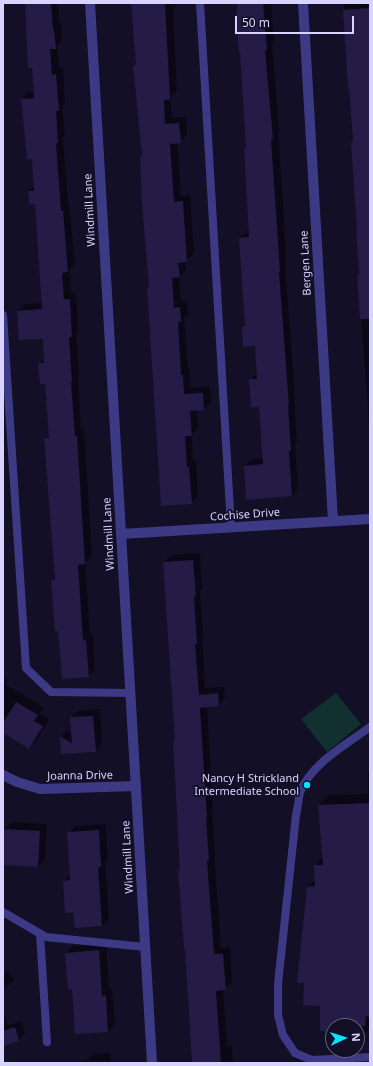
<!DOCTYPE html>
<style>
body{margin:0}
#map{position:relative;width:373px;height:1066px;overflow:hidden;background:#130f26;font-family:"Noto Sans",sans-serif}
canvas{display:block}
.frame{position:absolute;inset:0;border:4px solid #d9d4ff;pointer-events:none}
.north{position:absolute;left:325px;top:1018px;width:40px;height:40px;box-sizing:border-box;background:#130f26;border:1px solid #625e7d;border-radius:50%;rotate:86deg;font-size:11px;font-weight:700;line-height:16px;text-align:center;color:#d9d4ff}
.north::after{content:'';display:block;margin:auto;width:14px;height:18px;background:#00e5ff;clip-path:polygon(50% 0,100% 100%,50% 72%,0 100%)}
.scale{position:absolute;left:235px;top:16px;width:119px;height:18px;box-sizing:border-box;border:2px solid #d9d4ff;border-top:0;padding-left:5px;font-size:12px;line-height:14px;white-space:nowrap;color:#d9d4ff;-webkit-text-stroke:3px #130f26;paint-order:stroke}
</style>
<div id="map">
<canvas width="373" height="1066"></canvas>
<div class="frame"></div>
<div class="north">N</div>
<div class="scale">50 m</div>
</div>
<script>
const c = document.querySelector('canvas').getContext('2d');
c.lineJoin = 'round';
function paint(path, color) {
  c.fillStyle = color;
  c.fill(path, 'evenodd');
}
function trace(path, color, width, dash) {
  c.strokeStyle = color;
  c.lineWidth = width;
  c.lineCap = dash ? 'butt' : 'round';
  c.setLineDash(dash || []);
  c.stroke(path);
}
function label(font, color, halo, rows, align = 'center') {
  c.font = font + ' "Noto Sans",sans-serif';
  c.lineWidth = 3.5;
  c.setLineDash([]);
  c.textBaseline = 'middle';
  c.strokeStyle = halo;
  c.fillStyle = color;
  for (const [text, x, y, turn = 0] of rows) {
    c.save();
    c.translate(x, y);
    c.rotate((+turn || 0) * Math.PI / 180);
    c.textAlign = isNaN(turn) ? turn : align;
    if (halo) c.strokeText(text, 0, 0);
    c.fillText(text, 0, 0);
    c.restore();
  }
}
paint(new Path2D(`
 M 336,693 L 361,724 L 327,752 L 301,719 Z`), '#12302f');
paint(new Path2D(`
 M 25,3 L 58,3 L 59,24 L 61,23 L 62,41 L 57,46 L 59,68 L 63,68 L 65,103 L 62,106 L 65,135 L 63,137 L 68,204 L 69,204 L 75,264 L 69,270 L 71,293 L 76,293 L 78,329 L 76,332 L 79,374 L 78,375 L 81,430 L 84,429 L 92,556 L 85,563 L 90,634 L 93,634 L 95,670 L 88,676 L 59,629 L 52,580 L 56,576 L 45,439 L 50,434 L 46,383 L 39,364 L 45,358 L 43,338 L 18,311 L 25,304 L 42,303 L 36,203 L 29,191 L 35,185 L 33,158 L 22,99 L 29,92 L 34,92 Z
 M 132,3 L 178,3 L 173,9 L 177,91 L 170,98 L 172,118 L 186,117 L 187,135 L 180,142 L 177,142 L 181,196 L 190,195 L 194,254 L 185,261 L 186,270 L 179,277 L 181,301 L 187,301 L 188,314 L 184,318 L 188,368 L 189,368 L 191,388 L 210,387 L 211,402 L 204,409 L 197,410 L 198,428 L 192,434 L 193,461 L 196,460 L 198,496 L 191,503 L 148,287 L 150,285 L 141,156 L 143,154 L 135,66 L 137,64 Z
 M 237,3 L 271,3 L 274,43 L 272,44 L 279,131 L 278,132 L 284,219 L 286,264 L 285,265 L 295,397 L 294,398 L 297,443 L 295,445 L 298,489 L 291,496 L 245,466 L 252,459 L 264,459 L 260,406 L 250,380 L 257,373 L 256,345 L 243,326 L 246,323 L 240,238 L 247,231 L 249,231 L 245,149 L 247,146 Z
 M 344,3 L 370,3 L 370,436 L 358,275 L 360,273 L 358,230 L 344,10 Z
 M 200,553 L 202,589 L 200,591 L 203,636 L 202,637 L 205,688 L 224,687 L 225,698 L 218,705 L 207,706 L 213,809 L 212,810 L 215,853 L 214,854 L 221,948 L 230,947 L 232,982 L 225,989 L 223,989 L 227,1046 L 232,1046 L 233,1063 L 192,1063 L 174,741 L 176,739 L 164,562 L 171,555 Z
 M 3,677 L 8,680 L 5,684 L 44,708 L 40,714 L 49,719 L 36,741 L 29,748 L 3,732 Z
 M 100,709 L 102,744 L 96,751 L 62,753 L 61,737 L 67,730 L 72,733 L 71,718 L 78,711 ZM 67,740 L 77,745 L 76,747 L 67,742 Z
 M 370,773 L 370,1028 L 363,1035 L 357,1034 L 357,1026 L 333,1026 L 333,1032 L 321,1006 L 308,887 L 316,879 L 315,866 L 323,857 L 319,805 L 329,795 L 368,794 L 368,774 Z
 M 12,822 L 47,824 L 45,859 L 38,866 L 3,864 L 5,829 Z
 M 105,824 L 108,859 L 105,862 L 109,919 L 102,926 L 74,911 L 64,881 L 71,875 L 68,833 L 75,826 Z
 M 106,944 L 109,989 L 112,989 L 115,1024 L 108,1031 L 73,988 L 66,953 L 73,946 Z
 M 7,970 L 14,980 L 3,990 L 3,973 Z
 M 3,1011 L 8,1025 L 21,1021 L 25,1033 L 19,1040 L 3,1045 Z
 M 110,1053 L 111,1063 L 81,1063 L 84,1060 L 88,1060 L 94,1054 Z`), '#0007');
paint(new Path2D(`
 M 25,3 L 51,3 L 53,30 L 54,30 L 56,49 L 50,49 L 52,75 L 56,74 L 59,111 L 56,111 L 58,143 L 56,143 L 61,211 L 63,211 L 68,272 L 62,273 L 64,299 L 70,299 L 72,337 L 69,337 L 72,382 L 71,382 L 75,436 L 77,436 L 85,564 L 78,565 L 83,641 L 86,640 L 89,677 L 62,679 L 58,631 L 55,631 L 51,580 L 55,579 L 44,438 L 49,438 L 45,384 L 40,384 L 38,363 L 44,363 L 43,339 L 19,340 L 17,311 L 42,309 L 35,204 L 29,204 L 28,191 L 34,191 L 32,159 L 27,159 L 21,99 L 34,98 L 32,68 L 28,68 Z
 M 131,3 L 165,3 L 170,99 L 164,100 L 165,124 L 179,123 L 181,143 L 170,144 L 174,202 L 183,201 L 187,262 L 178,263 L 180,277 L 172,278 L 174,308 L 180,307 L 181,322 L 178,322 L 181,375 L 183,375 L 184,394 L 203,393 L 204,410 L 190,411 L 192,436 L 185,436 L 187,467 L 189,467 L 192,504 L 161,506 L 147,287 L 149,287 L 142,204 L 140,156 L 142,156 L 133,65 L 136,65 Z
 M 237,3 L 263,3 L 267,50 L 265,50 L 273,139 L 271,139 L 277,226 L 280,272 L 279,272 L 289,405 L 288,405 L 291,451 L 289,451 L 292,496 L 246,500 L 244,466 L 263,464 L 259,407 L 251,407 L 249,379 L 257,379 L 255,346 L 243,347 L 242,326 L 245,326 L 239,238 L 249,237 L 244,148 L 246,148 L 240,52 L 239,52 L 236,14 L 237,14 Z
 M 370,8 L 370,319 L 360,319 L 357,275 L 359,275 L 356,230 L 357,230 L 351,142 L 353,141 L 349,89 L 348,89 L 343,10 Z
 M 193,560 L 196,596 L 194,597 L 197,644 L 195,644 L 199,695 L 218,693 L 219,706 L 200,708 L 207,817 L 206,817 L 209,861 L 207,861 L 214,954 L 223,954 L 226,990 L 216,991 L 221,1063 L 192,1063 L 185,949 L 184,949 L 178,870 L 180,870 L 173,741 L 175,741 L 163,562 Z
 M 16,702 L 38,715 L 34,721 L 43,726 L 29,749 L 3,733 L 3,723 Z
 M 93,716 L 96,752 L 61,754 L 60,736 L 72,744 L 70,717 Z
 M 370,803 L 370,1017 L 366,1016 L 365,1026 L 333,1026 L 333,1033 L 320,1031 L 320,1006 L 303,1005 L 304,983 L 297,983 L 307,887 L 315,886 L 314,865 L 323,865 L 318,805 Z
 M 4,829 L 40,831 L 38,867 L 3,865 Z
 M 99,830 L 101,867 L 98,867 L 102,926 L 75,928 L 73,912 L 65,913 L 63,881 L 70,880 L 67,832 Z
 M 99,950 L 102,996 L 106,995 L 108,1032 L 75,1034 L 72,989 L 68,989 L 65,953 Z
 M 15,1027 L 19,1041 L 3,1046 L 3,1031 Z`), '#241b47');
trace(new Path2D(`
 M 200,3 L 231,527
 M 3,315 L 26,668 L 51,692 L 130,693
 M 370,727 C 347,744 309,765 300,793 C 298,800 298,808 296,815 L 278,984 L 278,1015 L 283,1035 L 295,1053 L 312,1060 L 370,1057
 M 3,912 L 46,937 L 145,947
 M 40,934 L 47,1042`), '#3d3a85', 8);
trace(new Path2D(`
 M 90,3 L 152,1063
 M 303,3 L 333,521
 M 121,534 L 370,519
 M 3,775 L 17,782 L 40,789 L 136,786`), '#3d3a85', 10);
for (const [x, y, r, color] of [
 [307,785,4,"#00e5ff"]
]) {
  const dot = new Path2D();
  dot.arc(x, y, r, 0, 2 * Math.PI);
  c.fillStyle = color;
  c.fill(dot);
  trace(dot, '#130f26', 1.5);
}
label('11px', '#d9d4ff', '#130f26', [
 ["Windmill Lane",90,210,-93],
 ["Bergen Lane",306,263,-93],
 ["Cochise Drive",245,515,-4],
 ["Windmill Lane",109,534,-93],
 ["Joanna Drive",80,776,-1],
 ["Windmill Lane",128,857,-93]
]);
label('11px', '#d9d4ff', '#130f26', [
 ["Nancy H Strickland",299,779],
 ["Intermediate School",299,792]
], 'right');
</script>
